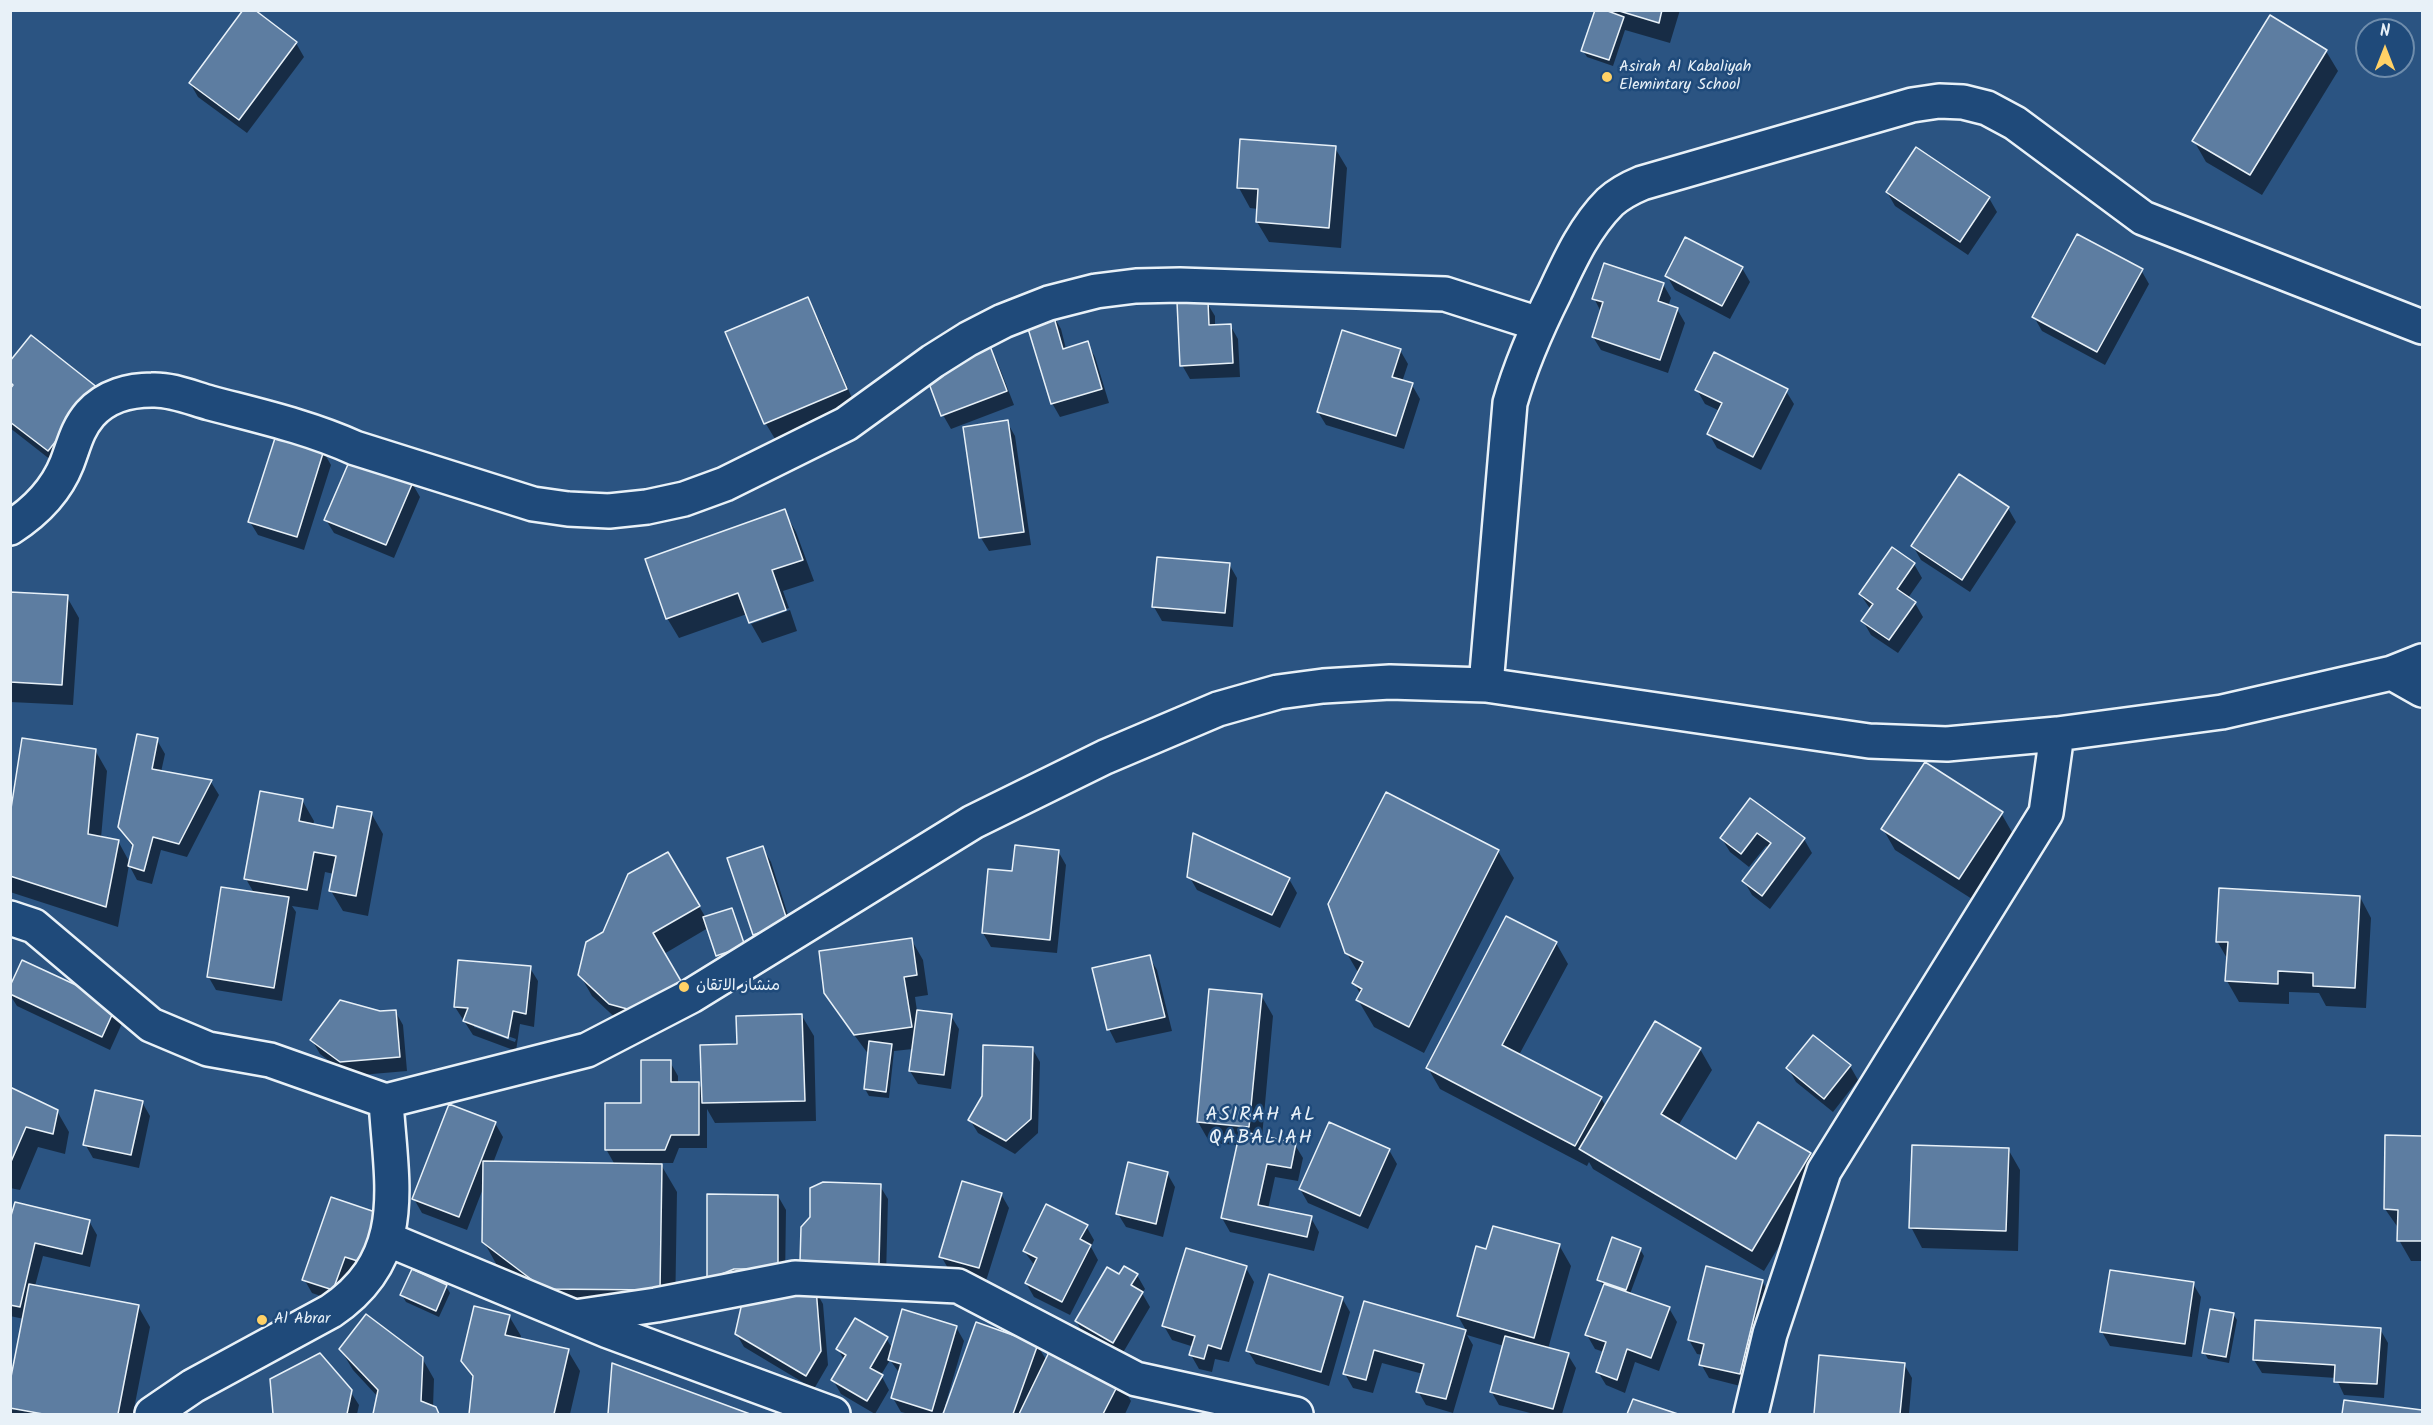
<!DOCTYPE html>
<meta charset="utf-8">
<style>
body{margin:0}
#map{position:relative;width:2433px;height:1425px;overflow:hidden;background:#2b5482;font-family:Kalam,sans-serif}
canvas{display:block}
.frame{position:absolute;inset:0;border:12px solid #e8f1f8;pointer-events:none}
.north{position:absolute;left:2355px;top:18px;width:60px;height:60px;box-sizing:border-box;background:#1f4a7a;border:2px solid #6f8dac;border-radius:50%;rotate:0deg;font-size:16px;font-weight:700;line-height:24px;text-align:center;color:#e8f1f8}
.north::after{content:'';display:block;margin:auto;width:21px;height:27px;background:#ffd166;clip-path:polygon(50% 0,100% 100%,50% 72%,0 100%)}
</style>
<div id="map">
<canvas width="2433" height="1425"></canvas>
<div class="frame"></div>
<div class="north">N</div>
</div>
<script>
const g = document.querySelector('canvas').getContext('2d');
g.lineJoin = 'round';
function fill(path, color) { g.fillStyle = color; g.fill(path, 'evenodd'); }
function strokePath(path, color, width, dash) { g.strokeStyle = color; g.lineWidth = width; g.lineCap = dash ? 'butt' : 'round'; g.setLineDash(dash || []); g.stroke(path); }
function write(font, color, halo, rows, align = 'center') {
  g.font = font + ' Kalam,"Playpen Sans Arabic",sans-serif'; g.lineWidth = 5; g.setLineDash([]); g.textBaseline = 'middle'; g.strokeStyle = halo; g.fillStyle = color; for (const [text, x, y, turn = 0] of rows) {
    g.save(); g.translate(x, y); g.rotate((+turn || 0) * Math.PI / 180); g.textAlign = isNaN(turn) ? turn : align; if (halo) g.strokeText(text, 0, 0); g.fillText(text, 0, 0); g.restore();
  }
}
fill(new Path2D(`
 M252 10 296 43 304 57 247 133 198 97 190 83Z
 M1605 10H1680L1670 43 1625 30 1613 66 1587 57 1583 51Z
 M2326 51 2338 71 2262 195 2206 162 2194 141Z
 M1335 148 1347 168 1341 248 1269 242 1257 222 1258 209 1250 208 1239 188Z
 M1887 192 1989 198 1997 212 1968 255 1895 206Z
 M1742 268 1750 282 1730 319 1675 290 1667 276Z
 M2141 270 2149 284 2105 365 2042 331 2034 317Z
 M1663 284 1671 298 1668 306 1677 309 1685 323 1668 373 1601 350 1593 337 1601 312 1594 298Z
 M807 299 819 320 857 410 778 444 766 424 727 333Z
 M1207 303 1215 316V326L1230 325 1238 339 1240 377 1190 379 1182 365Z
 M1053 315 1061 329 1066 349 1087 343 1095 357 1109 403 1060 417 1052 403Z
 M989 348 997 361 1014 405 951 429 943 415Z
 M1400 350 1408 364 1402 382 1412 385 1420 399 1404 449 1326 425 1318 412Z
 M10 364 97 389 56 464 10 428Z
 M1697 390 1786 391 1794 404 1761 470 1717 448 1709 434 1720 411 1705 404Z
 M1007 422 1015 436 1031 545 989 551 981 538Z
 M323 451 331 465 304 550 258 535 250 522Z
 M412 483 420 497 394 558 334 533 326 520Z
 M2008 508 2016 522 1970 592 1921 560 1913 546Z
 M784 511 796 532 814 581 783 591 789 608 751 621V624L790 610 797 631 762 643 750 622 747 614 679 638 667 618Z
 M1229 564 1237 578 1233 627 1162 621 1154 607Z
 M1914 564 1922 578 1908 598 1915 603 1923 617 1898 653 1871 635 1863 621 1871 610 1860 594Z
 M10 593 67 597 79 618 73 705 10 702Z
 M157 740 165 754 161 772 211 782 219 795 187 857 161 850 152 884 137 880 129 865 118 927 10 892V816L95 750 107 771 101 838 118 841 130 863 134 849 119 827Z
 M302 800 314 821 313 826 334 830 371 813 383 834 368 916 343 911 331 891 334 874 325 872 318 910 292 906 296 912 282 1001 216 990 208 976 254 893 246 879Z
 M1750 800 1804 839 1812 853 1770 909 1752 895 1744 881 1769 848 1766 846 1749 867 1730 852 1722 839Z
 M2001 813 2013 834 1972 899 1895 850 1883 829Z
 M763 848 771 862 795 937 762 948 754 934Z
 M1058 851 1066 865 1057 953 991 947 983 933 1013 873Z
 M1498 851 1514 878 1424 1053 1374 1027 1358 1000 1361 995 1354 983 1359 974 1346 952Z
 M668 854 706 918 731 910 747 953 721 961 708 928 664 954 691 1003 623 1025 592 996 580 975Z
 M1189 876 1289 879 1297 893 1280 928 1197 890Z
 M2360 897 2371 918 2366 1008 2326 1006 2319 993 2289 992V1004L2239 1002 2227 981 2228 960 2217 941Z
 M911 939 923 960 928 995 915 997 917 1011 951 1016 959 1029 951 1089 918 1084 910 1071 913 1049 894 1051 889 1098 869 1096 865 1089 869 1055 838 1013 826 992Z
 M1556 943 1568 964 1519 1055 1601 1098 1606 1107 1700 1049 1712 1070 1678 1126 1737 1161 1810 1154 1822 1175 1764 1271 1593 1169 1589 1162 1587 1166 1440 1089 1428 1068Z
 M1149 957 1157 970 1172 1031 1116 1043 1109 1029Z
 M530 968 538 981 534 1027 520 1024 516 1051 473 1035 455 1007ZM474 1024 516 1039 515 1042 474 1027Z
 M10 989 116 1005 124 1019 110 1050 17 1006 10 995Z
 M1261 995 1273 1016 1262 1137 1295 1145 1303 1158 1298 1181 1275 1177 1268 1209 1311 1218 1319 1232 1314 1251 1230 1232 1222 1218 1238 1145 1210 1143 1198 1122Z
 M395 1011 403 1025 407 1071 349 1076 320 1054 312 1040 380 1012Z
 M802 1016 814 1036 816 1121 715 1123 707 1109V1148H679L673 1163H660L677 1192 675 1317 561 1315 499 1269 484 1242V1186L467 1230 422 1213 414 1199 495 1123 503 1137 493 1163 615 1165 606 1149 642 1105 670 1062 678 1076V1084H699L703 1091 739 1045Z
 M1032 1048 1040 1062 1038 1133 1015 1154 978 1133 970 1120Z
 M1850 1066 1858 1080 1833 1112 1796 1082 1788 1068Z
 M10 1089 57 1111 69 1132 65 1154 38 1147 20 1190 10 1188Z
 M142 1102 150 1116 139 1168 93 1158 85 1144Z
 M2386 1137 2422 1138V1261H2411L2399 1240V1229L2385 1209Z
 M2008 1149 2020 1170 2018 1251 1922 1248 1911 1227Z
 M1389 1150 1397 1164 1368 1229 1308 1203 1300 1189Z
 M1167 1173 1175 1187 1163 1237 1126 1227 1118 1214Z
 M880 1186 888 1199 886 1277 810 1275 811 1218Z
 M1001 1194 1009 1208 986 1281 949 1270 941 1256Z
 M778 1196 786 1210 785 1282 708 1280Z
 M89 1221 97 1235 90 1267 43 1256 35 1286 138 1306 150 1327 133 1414H11L10 1390 24 1319 10 1316V1225Z
 M1086 1226 1094 1240 1091 1247 1098 1260 1070 1315 1034 1297 1026 1283 1035 1266 1024 1251Z
 M391 1230 341 1303 312 1293 304 1279Z
 M1559 1245 1571 1266 1548 1349 1568 1355 1576 1368 1562 1414H1534L1499 1405 1491 1391 1504 1346 1467 1335 1473 1345 1453 1413 1426 1405 1418 1391 1423 1374 1382 1363 1373 1393 1353 1388 1345 1374 1365 1303 1467 1332 1458 1316 1487 1250Z
 M1640 1249 1644 1256 1630 1294 1669 1308 1677 1322 1659 1371 1635 1362 1625 1393 1606 1385 1598 1372 1604 1352 1595 1349 1587 1335 1604 1287 1599 1279Z
 M1246 1268 1254 1282 1229 1362 1215 1359 1212 1372 1199 1369 1191 1355 1194 1347 1172 1340 1164 1326Z
 M1137 1275 1145 1289 1142 1293 1150 1307 1121 1356 1084 1335 1076 1321 1119 1276Z
 M1762 1281 1770 1295 1748 1388 1709 1378 1701 1364 1703 1355 1697 1354 1689 1340Z
 M2193 1284 2201 1297 2192 1357 2110 1346 2102 1332Z
 M446 1286 450 1293 439 1317 406 1302 402 1295Z
 M815 1290 823 1304 828 1365 814 1389 744 1347 736 1333Z
 M1342 1298 1350 1312 1329 1386 1256 1364 1248 1351Z
 M2233 1314 2237 1320 2229 1363 2208 1359 2204 1352Z
 M509 1316 521 1336 520 1340 568 1351 580 1371 570 1414H471L474 1380 463 1361Z
 M956 1327 964 1341 945 1406 947 1407 1037 1345 1047 1361 1119 1380 1131 1401 1125 1414H945L943 1411 942 1414H909L901 1412 893 1398 900 1374 890 1360 881 1375 889 1390 875 1414 841 1394 833 1380 844 1360 838 1349 886 1338 892 1348Z
 M2380 1329 2388 1343 2384 1398 2344 1395 2336 1378 2262 1373 2254 1360Z
 M341 1350 422 1358 434 1379 433 1407 439 1414H375L378 1397 353 1370Z
 M1820 1357 1904 1364 1912 1378 1909 1414H1815Z
 M613 1365 746 1414H609Z
 M271 1380 350 1391 359 1405 357 1414H274Z
 M1634 1401 1673 1414H1629Z
 M2345 1402 2422 1412V1414H2343Z`), '#0007');
const building = new Path2D(`
 M243 10H255L297 42 239 120 189 83Z
 M1595 10H1605L1624 17 1609 60 1581 51Z
 M1616 10H1662L1659 23Z
 M2270 15 2327 50 2250 175 2192 141Z
 M1240 139 1336 146 1329 228 1256 222 1258 189 1237 188Z
 M1916 147 1990 197 1960 242 1886 192Z
 M2077 234 2143 269 2097 352 2032 317Z
 M1685 237 1743 267 1722 306 1665 276Z
 M1604 263 1664 283 1658 301 1678 308 1660 360 1592 337 1603 302 1592 299Z
 M808 297 847 389 764 424 725 332Z
 M1208 301 1209 325 1231 324 1233 363 1180 366 1177 302Z
 M1053 314 1063 349 1088 341 1102 389 1051 404 1026 322Z
 M1342 330 1401 349 1392 377 1413 383 1396 436 1317 412Z
 M31 335 98 388 48 451 10 422V389L13 385 10 382V361Z
 M990 346 1007 391 941 416 924 370Z
 M1714 352 1788 389 1753 457 1707 434 1722 403 1695 390Z
 M1008 420 1024 532 979 538 963 427Z
 M276 435 324 450 297 537 248 522Z
 M352 455 413 482 386 545 324 520Z
 M1959 474 2009 507 1962 580 1911 546Z
 M785 509 803 560 772 570 786 610 749 623 738 593 666 619 645 559Z
 M1892 547 1915 563 1897 589 1916 602 1889 640 1861 621 1873 604 1859 594Z
 M1157 557 1230 563 1225 613 1152 607Z
 M10 592 68 595 62 685 10 682Z
 M137 734 158 738 152 769 212 780 179 844 153 837 144 871 128 866 133 845 118 827Z
 M22 738 96 749 88 834 119 840 106 907 10 876V815Z
 M1925 762 2003 812 1959 879 1881 829Z
 M260 791 303 799 299 821 333 828 337 806 372 812 356 896 329 891 336 856 314 852 307 890 244 879Z
 M1386 792 1499 850 1409 1027 1356 1000 1362 989 1352 983 1363 962 1345 953 1328 904Z
 M1750 798 1805 838 1762 896 1742 881 1771 843 1757 833 1741 854 1720 838Z
 M1193 833 1290 878 1272 915 1187 877Z
 M1015 845 1059 850 1050 940 982 933 988 869 1012 871Z
 M763 846 788 923 753 935 727 858Z
 M668 852 700 906 653 933 681 981 631 1010 609 1004 578 975 586 942 603 932 628 874Z
 M221 887 289 897 274 988 207 977Z
 M2219 888 2360 896 2355 988 2313 986V973L2278 971V984L2225 981 2228 942H2216Z
 M732 908 745 946 716 956 703 917Z
 M1506 916 1557 942 1502 1045 1602 1097 1575 1146 1426 1068Z
 M912 938 917 975 904 977 912 1027 854 1035 824 993 819 951Z
 M1150 955 1165 1017 1107 1030 1092 968Z
 M22 960 117 1004 102 1037 10 994V986Z
 M458 960 531 966 526 1014 513 1011 508 1038 463 1021 468 1008 454 1007Z
 M1209 989 1262 994 1249 1127 1197 1122Z
 M340 1000 380 1011 396 1010 400 1057 340 1062 310 1040Z
 M917 1010 952 1014 944 1075 909 1071Z
 M802 1014 805 1101 702 1103 700 1045 737 1044 736 1016Z
 M1655 1021 1701 1048 1661 1114 1736 1159 1758 1122 1811 1153 1752 1251 1579 1149Z
 M1813 1035 1851 1065 1824 1099 1786 1068Z
 M869 1041 892 1044 886 1092 864 1089Z
 M983 1045 1033 1047 1031 1119 1006 1141 968 1120 982 1096Z
 M641 1060H671V1082H699V1135H671L665 1150H605V1103H641Z
 M10 1087 58 1110 53 1134 26 1127 10 1164Z
 M95 1090 143 1101 131 1155 83 1145Z
 M449 1104 496 1122 459 1217 412 1199Z
 M1329 1122 1390 1149 1360 1216 1299 1189Z
 M1240 1131 1296 1143 1291 1168 1267 1164 1258 1205 1312 1216 1307 1237 1221 1218Z
 M2385 1135 2422 1136V1241H2397L2398 1210 2384 1209Z
 M1912 1145 2009 1148 2006 1231 1909 1228Z
 M483 1161 662 1164 660 1290 544 1289 482 1242Z
 M1128 1162 1168 1172 1156 1224 1116 1214Z
 M962 1181 1002 1193 979 1268 939 1257Z
 M823 1182 881 1184 879 1264 800 1262 801 1227 810 1217V1188Z
 M707 1194 778 1195V1269H734L707 1280Z
 M331 1197 384 1215 367 1264 345 1257 333 1290 302 1280Z
 M15 1202 90 1220 82 1254 35 1243 20 1307 10 1305V1219Z
 M1046 1204 1088 1225 1080 1239 1091 1245 1062 1302 1025 1283 1037 1258 1023 1251Z
 M1493 1226 1560 1244 1534 1338 1457 1316 1476 1246 1486 1249Z
 M1612 1237 1641 1248 1626 1290 1597 1280Z
 M1186 1248 1247 1266 1221 1349 1208 1345 1204 1359 1189 1355 1195 1336 1162 1326Z
 M1124 1266 1138 1274 1131 1285 1143 1292 1113 1343 1075 1321 1107 1267 1119 1274Z
 M1706 1266 1763 1280 1740 1374 1699 1365 1704 1344 1688 1340Z
 M412 1269 447 1285 436 1311 400 1295Z
 M2110 1270 2194 1282 2185 1344 2100 1332Z
 M1269 1274 1343 1297 1321 1372 1246 1351Z
 M29 1284 139 1305 118 1414H43L10 1408V1382Z
 M1604 1284 1670 1307 1651 1358 1627 1349 1617 1380 1596 1372 1606 1342 1585 1335Z
 M816 1288 821 1351 806 1376 735 1334 744 1294Z
 M1364 1301 1466 1330 1446 1399 1416 1392 1424 1364 1374 1350 1366 1380 1343 1374Z
 M474 1306 510 1315 505 1335 569 1349 554 1414H469L473 1376 461 1361Z
 M902 1309 957 1326 932 1411 891 1398 901 1364 888 1360Z
 M2210 1309 2234 1313 2226 1357 2202 1353Z
 M366 1314 423 1357 421 1401 436 1407 439 1414H373L378 1390 339 1349Z
 M855 1318 888 1337 870 1368 883 1375 867 1401 831 1380 846 1355 836 1349Z
 M2255 1320 2381 1328 2377 1384 2334 1382 2335 1365 2253 1360Z
 M976 1322 1038 1344 1013 1414H943Z
 M1505 1336 1569 1353 1553 1409 1490 1392Z
 M1052 1346 1121 1379 1103 1414H1019Z
 M320 1353 352 1390 347 1414H273L270 1379Z
 M1819 1355 1905 1363 1900 1414H1814Z
 M612 1363 750 1414H608Z
 M1633 1399 1678 1414H1627Z
 M2344 1400 2422 1410V1414H2342Z`);
fill(building, '#5d7da1');
strokePath(building, '#e8f1f8', 1.5);
const minor = new Path2D(`
 M10 528C35 512 56 491 67 463 74 445 77 429 90 414 106 396 130 390 152 390 171 389 192 398 210 403 259 416 309 427 355 448L533 504 568 509 609 511 647 507 684 499 725 484 846 424 933 361 968 339 1003 321 1049 303 1096 291 1136 286 1180 285 1445 294 1539 324
 M2392 673 2422 690
 M1486 685 1510 403C1521 364 1537 328 1555 292 1570 260 1585 227 1610 202 1620 193 1630 188 1642 183L1912 105 1939 101 1963 102 1987 108 2015 123 2143 218 2422 327
 M10 918 34 926 151 1025 208 1049 270 1060 386 1101 587 1050 691 996 973 822 1105 757 1218 709 1278 692 1323 686 1390 682 1486 685 1869 741 1947 744 2057 734 2222 712 2392 673 2422 661
 M387 1239 608 1331 833 1414
 M575 1317 656 1305 795 1278 958 1286 1136 1379 1296 1414
 M152 1414 193 1386 331 1311C411 1257 391 1184 386 1101
 M1751 1414 1770 1334 1824 1171 2046 813 2057 734`);
strokePath(minor, '#e8f1f8', 38);
strokePath(minor, '#1f4a7a', 33);
for (const [x, y, r, color] of [
 [1607,77,6,"#ffd166"],
 [684,987,6,"#ffd166"],
 [262,1320,6,"#ffd166"]
]) { const dot = new Path2D(); dot.arc(x, y, r, 0, 2 * Math.PI); g.fillStyle = color; g.fill(dot); strokePath(dot, '#1f4a7a', 2); }
write('16px', '#e8f1f8', '#1f4a7a', [
 ["Asirah Al Kabaliyah",1619,68],
 ["Elemintary School",1619,86],
 ["منشار الاتقان",696,987],
 ["Al Abrar",274,1320]
], 'left');
g.letterSpacing = '1.5px';
write('20px', '#e8f1f8', '#1f4a7a', [
 ["ASIRAH AL",1261,1117],
 ["QABALIAH",1261,1140]
]);
g.letterSpacing = '0px';
</script>
